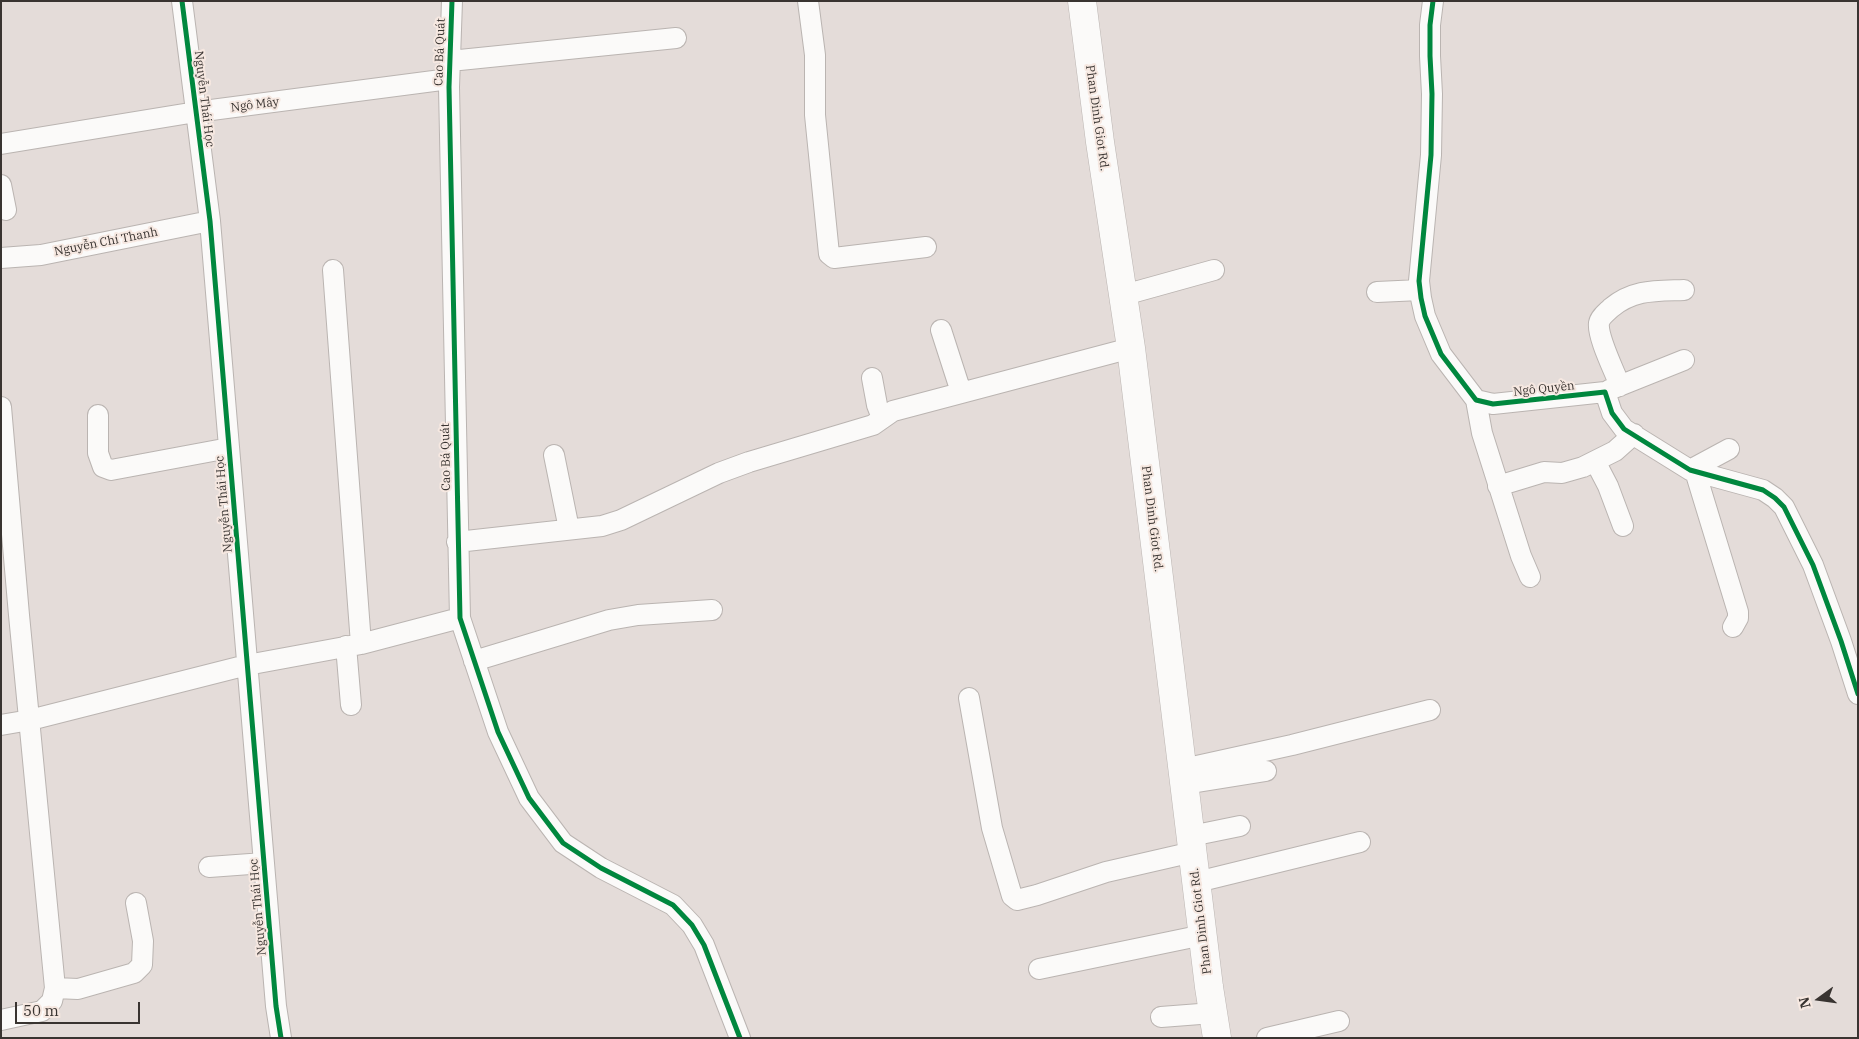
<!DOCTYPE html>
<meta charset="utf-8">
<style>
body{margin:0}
#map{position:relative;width:1859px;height:1039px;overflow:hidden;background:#e4dcd9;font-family:"IBM Plex Serif",serif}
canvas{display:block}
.frame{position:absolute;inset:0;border:2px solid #393431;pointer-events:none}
.north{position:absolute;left:1794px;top:974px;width:50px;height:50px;-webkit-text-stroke:4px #f6e8e1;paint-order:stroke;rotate:256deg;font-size:14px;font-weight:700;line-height:20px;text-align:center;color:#393431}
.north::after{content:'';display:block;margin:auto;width:18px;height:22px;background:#393431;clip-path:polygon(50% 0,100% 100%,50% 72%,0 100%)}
.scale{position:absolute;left:15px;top:1002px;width:125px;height:22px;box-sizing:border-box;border:2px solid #393431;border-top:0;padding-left:6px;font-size:15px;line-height:18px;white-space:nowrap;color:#393431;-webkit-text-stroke:4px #f6e8e1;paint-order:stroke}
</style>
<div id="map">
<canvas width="1859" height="1039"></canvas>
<div class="frame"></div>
<div class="north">N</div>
<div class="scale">50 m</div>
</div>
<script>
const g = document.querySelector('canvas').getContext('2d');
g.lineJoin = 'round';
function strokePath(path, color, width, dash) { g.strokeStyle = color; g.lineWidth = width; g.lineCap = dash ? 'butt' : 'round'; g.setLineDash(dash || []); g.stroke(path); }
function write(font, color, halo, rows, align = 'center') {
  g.font = font + ' "IBM Plex Serif",serif'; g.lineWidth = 4; g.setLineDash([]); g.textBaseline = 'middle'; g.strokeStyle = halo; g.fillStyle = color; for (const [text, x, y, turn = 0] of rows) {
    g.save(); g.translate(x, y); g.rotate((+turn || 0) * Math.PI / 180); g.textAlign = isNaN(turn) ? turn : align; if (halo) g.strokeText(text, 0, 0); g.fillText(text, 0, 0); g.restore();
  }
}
const street = new Path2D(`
 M182 1 210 221 276 1006 281 1038
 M452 1 449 87 460 618 498 732 529 798 563 843 601 868 673 905 692 925 704 945 740 1038
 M808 1 815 55V115L829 254 834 258 926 247
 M1433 1 1430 25V56L1432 94 1431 155 1419 281 1421 298 1425 316 1441 354 1476 400 1493 404 1605 392 1612 413 1624 429 1690 470 1763 490 1775 498 1784 507 1813 565 1841 641 1858 694
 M450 61 676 38
 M1 144 196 112 449 79
 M1 185 6 210
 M1 258 41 255 210 221
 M333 270 361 644
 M1377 292 1420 290
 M1124 295 1214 270
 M941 330 961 392
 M872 378 877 405 882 418
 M1620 386C1615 372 1597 337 1599 323 1600 317 1607 312 1611 308 1634 289 1656 291 1684 290
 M1609 390 1684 360
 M1476 400 1482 433 1521 556 1530 577
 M1 407 19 615 55 988 52 1001 42 1011 1 1020
 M98 415V453L103 467 111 470 229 448
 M554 455 569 529
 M1595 461 1608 486 1623 526
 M1690 470 1729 449
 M1695 471 1738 612V618L1733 627
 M1498 486 1544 472 1562 473 1583 467 1615 451 1634 434
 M457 542 602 526 621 520 719 473 749 462 873 425 893 411 1131 348
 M346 646 351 705
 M474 661 609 620 638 615 712 610
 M969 698 992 828 1012 896 1017 900 1037 895 1106 872 1193 852
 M1 725 30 720 247 665 361 644 460 618
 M1183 769 1292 745 1430 710
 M1185 784 1266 771
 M1191 836 1240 826
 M209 867 264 863
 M1197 882 1360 842
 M1039 969 1203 935
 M55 988 78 989 134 973 142 965 143 941 136 903
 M1161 1017 1213 1013
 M1267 1038 1339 1021`);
const secondary = new Path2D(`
 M1082 1 1100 142 1131 348 1209 987 1217 1038`);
strokePath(street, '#bab4b1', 22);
strokePath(secondary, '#bab4b1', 29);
strokePath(street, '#fbfaf9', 20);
strokePath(secondary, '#fbfaf9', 28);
strokePath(new Path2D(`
 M182 1 210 221 276 1006 281 1038
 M452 1 449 87 460 618 498 732 529 798 563 843 601 868 673 905 692 925 704 945 740 1038
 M1433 1 1430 25V56L1432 94 1431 155 1419 281 1421 298 1425 316 1441 354 1476 400 1493 404 1605 392 1612 413 1624 429 1690 470 1763 490 1775 498 1784 507 1813 565 1841 641 1858 694`), '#00873e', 5);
write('12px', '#393431', '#f6e8e1', [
 ["Cao Bá Quát",440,52,-88],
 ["Nguyễn Thái Học",204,99,83],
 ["Ngô Mây",255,105,-7],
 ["Phan Dinh Giot Rd.",1097,118,82],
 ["Nguyễn Chí Thanh",106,242,-11],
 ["Ngô Quyền",1544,389,-6],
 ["Cao Bá Quát",446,457,-91],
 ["Nguyễn Thái Học",224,504,-95],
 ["Phan Dinh Giot Rd.",1152,519,83],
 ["Nguyễn Thái Học",258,907,-95],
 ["Phan Dinh Giot Rd.",1201,921,-97]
]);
</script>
